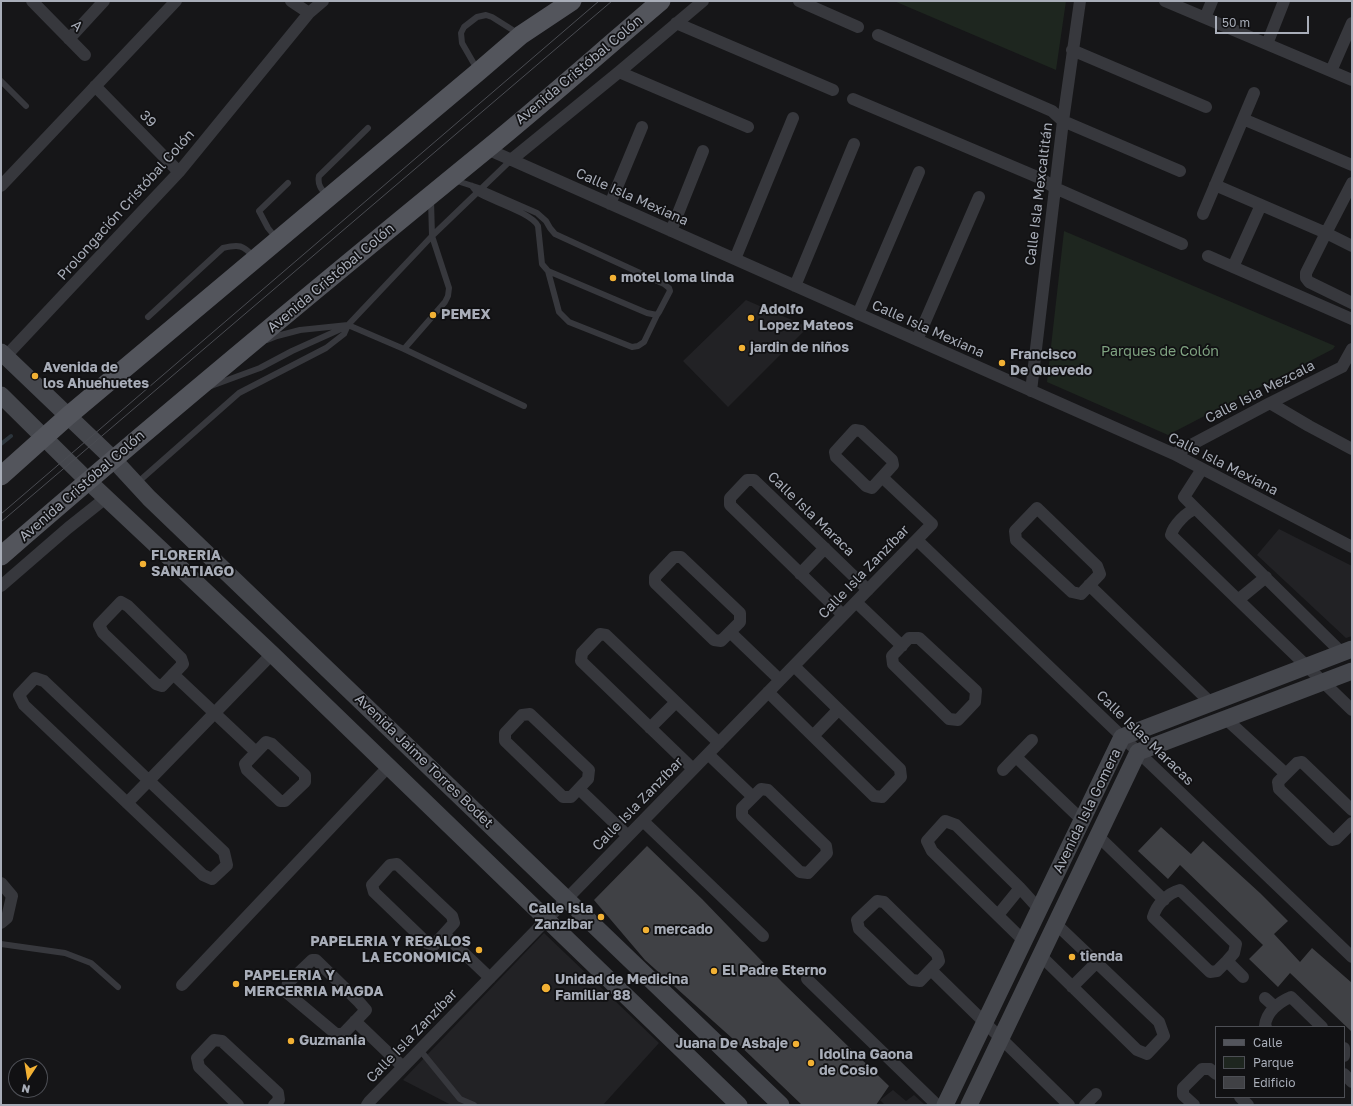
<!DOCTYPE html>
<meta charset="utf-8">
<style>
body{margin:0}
#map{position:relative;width:1353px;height:1106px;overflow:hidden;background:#161618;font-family:"Golos Text",sans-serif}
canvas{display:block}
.frame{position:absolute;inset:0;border:2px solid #a8adb8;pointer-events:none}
.legend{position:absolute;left:1215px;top:1026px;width:130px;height:72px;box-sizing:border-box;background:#111113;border:1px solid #4d4f55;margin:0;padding:5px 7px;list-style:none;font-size:12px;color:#a8adb8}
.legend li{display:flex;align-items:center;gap:8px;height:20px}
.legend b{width:20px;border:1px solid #4d4f55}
.north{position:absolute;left:8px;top:1058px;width:40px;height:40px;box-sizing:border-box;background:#111113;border:1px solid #4d4f55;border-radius:50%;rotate:192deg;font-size:11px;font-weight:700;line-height:16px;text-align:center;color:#a8adb8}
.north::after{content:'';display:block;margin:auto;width:14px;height:18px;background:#f2b134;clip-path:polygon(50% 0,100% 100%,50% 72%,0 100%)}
.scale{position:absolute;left:1215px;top:16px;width:94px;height:18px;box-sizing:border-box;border:2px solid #a8adb8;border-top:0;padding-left:5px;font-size:12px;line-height:14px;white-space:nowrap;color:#a8adb8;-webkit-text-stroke:3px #111113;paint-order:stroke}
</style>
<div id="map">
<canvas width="1353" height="1106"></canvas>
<div class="frame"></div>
<ul class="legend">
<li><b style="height:5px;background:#53555c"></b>Calle</li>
<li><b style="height:11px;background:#1e261f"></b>Parque</li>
<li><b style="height:11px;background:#404145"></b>Edificio</li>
</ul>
<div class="north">N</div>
<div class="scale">50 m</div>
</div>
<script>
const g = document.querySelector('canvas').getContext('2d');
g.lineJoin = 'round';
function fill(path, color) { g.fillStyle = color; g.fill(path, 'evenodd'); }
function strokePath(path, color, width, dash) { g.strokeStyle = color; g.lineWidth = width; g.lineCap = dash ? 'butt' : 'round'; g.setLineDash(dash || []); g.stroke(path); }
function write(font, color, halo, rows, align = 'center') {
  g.font = font + ' "Golos Text",sans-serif'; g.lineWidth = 3.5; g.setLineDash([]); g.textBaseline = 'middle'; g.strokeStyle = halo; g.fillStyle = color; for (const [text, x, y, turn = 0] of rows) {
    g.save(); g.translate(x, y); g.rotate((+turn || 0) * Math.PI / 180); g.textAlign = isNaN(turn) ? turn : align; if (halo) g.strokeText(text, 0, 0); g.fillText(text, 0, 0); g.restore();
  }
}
fill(new Path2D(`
 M746 300 808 327 728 407 683 361Z
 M1279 529 1352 566V636L1346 638 1257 555Z
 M544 933 659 1043 603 1105H451L403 1080Z
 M893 1090 906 1101 914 1095 925 1105H885L880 1100Z`), '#222225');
fill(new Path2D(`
 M894 1H1066L1056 70Z
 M1064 231 1335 346 1333 349 1168 435 1047 382Z`), '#1e261f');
strokePath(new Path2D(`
 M1 444 11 436`), '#2c353c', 4);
fill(new Path2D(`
 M1161 827 1191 854 1203 841 1260 893 1288 921 1274 934 1300 962 1312 948 1352 983V1032L1290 973 1278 987 1249 959 1263 945 1180 865 1168 879 1138 851Z
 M647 846 702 899 782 982 889 1086 876 1105H802L733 1039 645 960 594 900Z`), '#404145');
strokePath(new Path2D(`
 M477 69 462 43 461 33 464 27 477 17 486 15 492 17 519 34
 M1 81 26 106
 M454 180 482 189 537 213 546 221 550 228 555 234 664 284 669 288 670 291 659 312 657 315 647 313 548 271 542 264 538 226C532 213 491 201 478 193 476 191 474 189 472 186
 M328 197C322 190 317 185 319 176L368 128
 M276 238 268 228 259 211 288 183
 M548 271 559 312 569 322 632 347 638 346 644 342 657 315
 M148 317 223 248C239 244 243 245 254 257
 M267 340 277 336 300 330 348 325 404 349 445 302 448 296 449 288 432 236 431 200
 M404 349 524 406
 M211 386 260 368 292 351 343 328
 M137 483 239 393 326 348 344 334 348 325 432 236 511 160
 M1 944 65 953 91 963 118 987
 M420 1050 460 1099 474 1105`), '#37383d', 6);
strokePath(new Path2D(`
 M32 1 85 55
 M291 1 309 13
 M799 1 858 27
 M1165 1 1352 80
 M1205 18 1212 1
 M676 23 833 90
 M878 35 1052 111 1063 121 1180 171
 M69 39 104 1
 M1267 44 1284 1
 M1072 50 1206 107
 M1331 71 1352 23
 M619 72 748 127
 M95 86 179 172
 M853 99 1042 179 1055 188 1182 244
 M1243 119 1352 165
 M487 149 1174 454 1352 547
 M511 160 619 72 703 1
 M1352 183 1326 233 1306 273V278L1309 282 1352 303
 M1215 185 1326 233 1352 246
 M1 186 176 1
 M610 204 642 127
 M1203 214 1254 93
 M671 231 703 151
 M1208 256 1352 319
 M735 259 793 118
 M1233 267 1261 205
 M795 286 854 144
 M858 314 919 172
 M917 340 979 197
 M6 356 179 172 309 13 323 1
 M1031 391 1063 121 1080 1
 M1270 403 1309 426 1352 449
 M855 430 861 431 892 460 893 465 872 488 866 486 836 457 835 452Z
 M1174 454 1270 403 1342 367 1352 349
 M1037 508 1097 566 1100 574 1081 594 1072 592 1016 540 1015 531Z
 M1196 509 1184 497 1202 469
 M917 540 1352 957
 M674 557H681L740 613V622L721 641 714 640 655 583V577Z
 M800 574 825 548
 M1089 585 1211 703
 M1 586 68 528 107 497
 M1238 600 1266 577
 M121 602 128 606 181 658 183 664 162 686 156 684 103 633 99 625Z
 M856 602 902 646
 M843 615 730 505V498L747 480H754L868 590
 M730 632 780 680
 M909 638H919L976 691 975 702 958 720 949 719 893 664 892 656Z
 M1342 653 1196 509C1187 511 1173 526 1171 535L1352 710
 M173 674 256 752
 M35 678 44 681 224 852 227 865 212 879 203 875 24 705 19 695Z
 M768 692 874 796 882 797 901 777 900 769 794 666
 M530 714 589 770 588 779 571 797H563L505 741V733L522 715Z
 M1226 719 1286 774
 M650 728 676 702
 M813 736 838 710
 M266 742 272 744 305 775V782L285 801H280L247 770 245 764Z
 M708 754 753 797
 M1016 757 1083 821
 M693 769 581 661 582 653 600 634 606 635 719 743
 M1003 770 1032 740
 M579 789 628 836
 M761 789 768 790 826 846 827 853 808 873 800 872 742 816V808Z
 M127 803 272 654
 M1352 810 1302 762 1297 763 1278 782 1279 789 1332 840 1336 839 1352 823
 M643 821 763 936
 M1099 837 1164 900
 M397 864 452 916 454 923 434 945 427 943 374 892 372 885 390 865Z
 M1 883 12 896 7 918 1 923
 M1180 890 1236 944 1234 953 1227 961 1217 971 1210 972 1153 917C1156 905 1168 893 1180 890Z
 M877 901 884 902 937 954 939 961 920 981 912 980 859 929 857 920Z
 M998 915 1020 888
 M444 934 490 978
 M1024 941 932 851 927 841 945 821 956 825 1020 888 1039 909
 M1041 956 1137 1050 1147 1054 1164 1036 1159 1022 1056 924
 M312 960H316L359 1002 366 1010 343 1034H336L286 992 288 983Z
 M1227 961 1243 977
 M931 970 1069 1105
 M807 979 937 1105
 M182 985 389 766
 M1072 987 1097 962
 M1265 998 1275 1007
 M355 1021 403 1067
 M1266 1027 1265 1026C1266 1012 1279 1002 1291 997L1322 1027
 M1344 1048V1056
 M1344 1074 1352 1082
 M1240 1097 1248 1105
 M238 1105 199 1067 197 1058 214 1040 222 1041 278 1093 279 1100 274 1105
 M367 1105 369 1102 932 524 882 477
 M1085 1105 1096 1094
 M1194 1105 1183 1095V1088L1202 1069H1210L1216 1074`), '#37383d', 12);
strokePath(new Path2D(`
 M1 352 113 459 149 498 781 1105
 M1 395 88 481 272 654 739 1105
 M945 1105 1122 737 1352 649
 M969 1105 1138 752 1352 671`), '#45474d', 17);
strokePath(new Path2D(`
 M1 476 68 416 478 72 521 35 572 1
 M1 556C160 418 323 283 486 150 545 102 602 51 661 1`), '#53555c', 19);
strokePath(new Path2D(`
 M1 514 599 1
 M1 522 612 1`), '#4a4c52', 1);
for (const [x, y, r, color] of [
 [613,278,4,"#f2b134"],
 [433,315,4,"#f2b134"],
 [751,318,4,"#f2b134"],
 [742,348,4,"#f2b134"],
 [1002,363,4,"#f2b134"],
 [35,376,4,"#f2b134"],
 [143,564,4,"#f2b134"],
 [601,917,4,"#f2b134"],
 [646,930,4,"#f2b134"],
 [479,950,4,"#f2b134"],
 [1072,957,4,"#f2b134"],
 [714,971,4,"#f2b134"],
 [236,984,4,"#f2b134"],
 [546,988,5,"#f2b134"],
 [291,1041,4,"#f2b134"],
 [796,1044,4,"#f2b134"],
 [811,1063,4,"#f2b134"]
]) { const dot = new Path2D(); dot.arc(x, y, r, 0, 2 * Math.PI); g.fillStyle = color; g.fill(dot); strokePath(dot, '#111113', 1.5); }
write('14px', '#a8adb8', '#111113', [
 ["A",77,26,45],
 ["Avenida Cristóbal Colón",579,70,-40],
 ["39",148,119,46],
 ["Calle Isla Mexcaltitán",1039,194,-83],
 ["Calle Isla Mexiana",632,197,24],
 ["Prolongación Cristóbal Colón",126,205,-48],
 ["Avenida Cristóbal Colón",331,278,-40],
 ["Calle Isla Mexiana",928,329,24],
 ["Calle Isla Mezcala",1260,392,-27],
 ["Calle Isla Mexiana",1223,464,27],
 ["Avenida Cristóbal Colón",82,486,-41],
 ["Calle Isla Maraca",811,514,44],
 ["Calle Isla Zanzíbar",864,572,-46],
 ["Calle Islas Maracas",1145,738,44],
 ["Avenida Jaime Torres Bodet",424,761,44],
 ["Calle Isla Zanzíbar",638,804,-46],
 ["Avenida Isla Gomera",1087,811,-64],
 ["Calle Isla Zanzíbar",412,1036,-46]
]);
write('bold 14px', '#a8adb8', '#111113', [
 ["motel loma linda",621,278],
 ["Adolfo",759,310],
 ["Lopez Mateos",759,326],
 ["PEMEX",441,315],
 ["jardin de niños",750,348],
 ["Francisco",1010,355],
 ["De Quevedo",1010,371],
 ["Avenida de",43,368],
 ["los Ahuehuetes",43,384],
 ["FLORERIA",151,556],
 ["SANATIAGO",151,572],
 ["Calle Isla",593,909,"right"],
 ["Zanzibar",593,925,"right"],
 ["mercado",654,930],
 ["PAPELERIA Y REGALOS",471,942,"right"],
 ["LA ECONOMICA",471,958,"right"],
 ["tienda",1080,957],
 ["El Padre Eterno",722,971],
 ["PAPELERIA Y",244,976],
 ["MERCERRIA MAGDA",244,992],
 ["Unidad de Medicina",555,980],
 ["Familiar 88",555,996],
 ["Guzmania",299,1041],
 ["Juana De Asbaje",788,1044,"right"],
 ["Idolina Gaona",819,1055],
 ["de Cosio",819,1071]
], 'left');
write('14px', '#7fa381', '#111113', [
 ["Parques de Colón",1160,352]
]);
</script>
